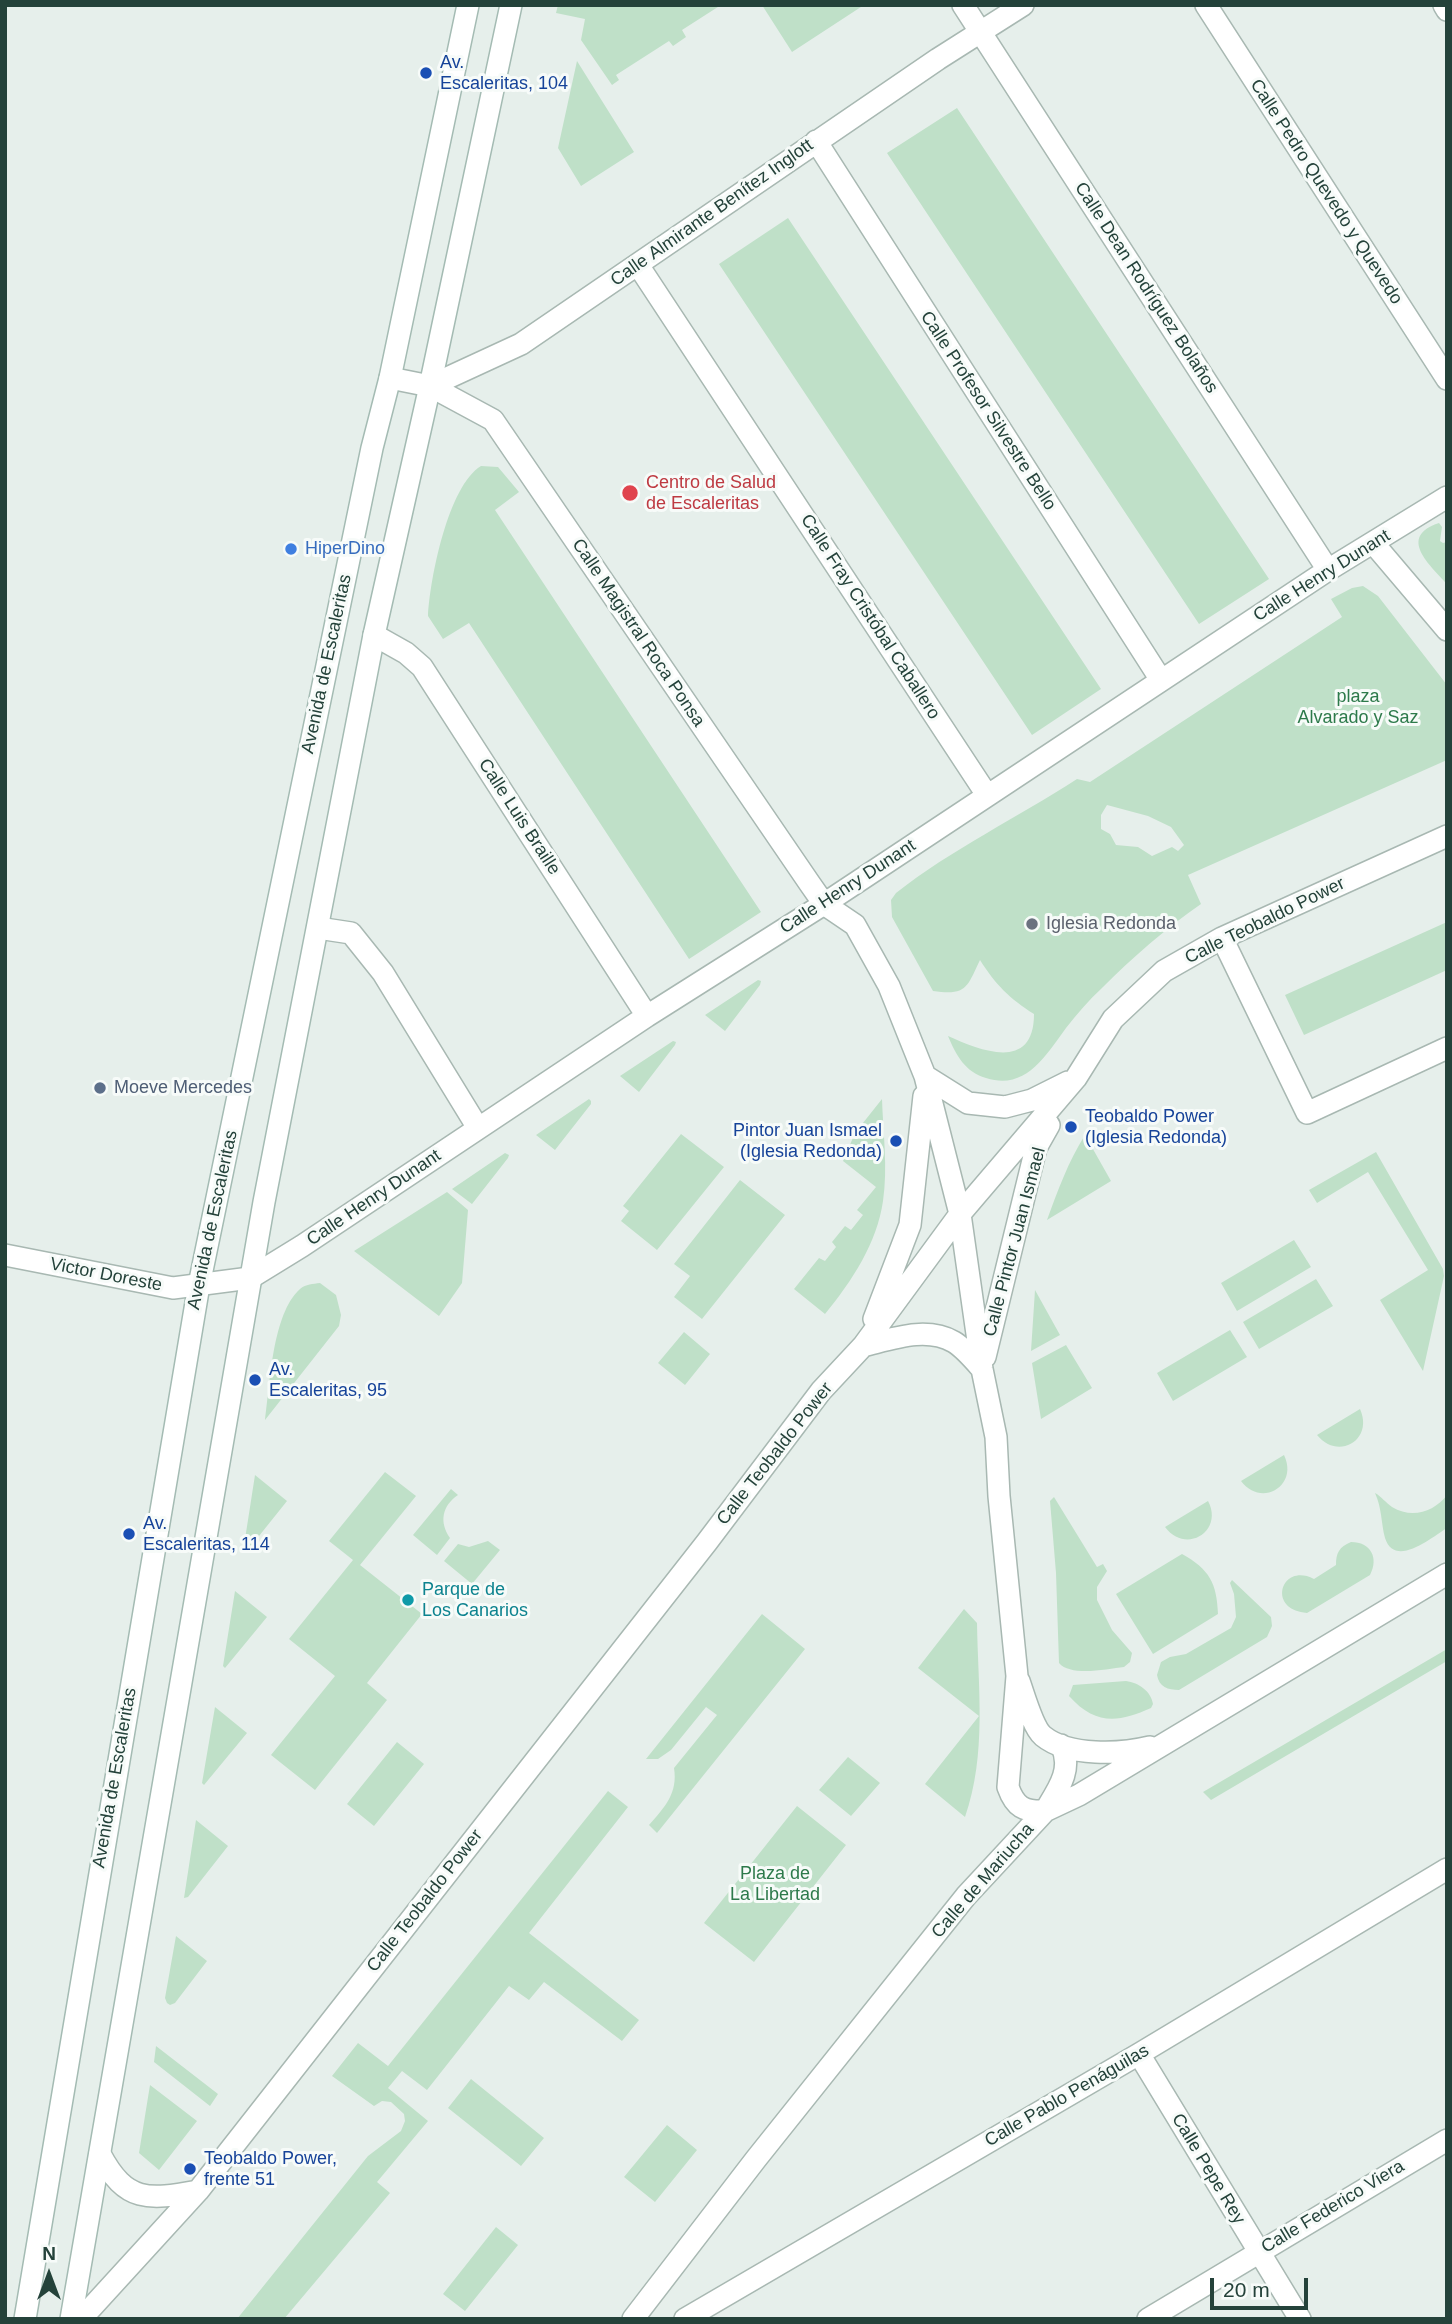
<!DOCTYPE html>
<meta charset="utf-8">
<style>
body{margin:0}
#map{position:relative;width:1452px;height:2324px;overflow:hidden;background:#e6efeb;font-family:Arial,sans-serif}
canvas{display:block}
.frame{position:absolute;inset:0;border:7px solid #24423a;pointer-events:none}
.north{position:absolute;left:14px;top:2240px;width:70px;height:70px;-webkit-text-stroke:5px #f7fbf9;paint-order:stroke;rotate:0deg;font-size:19px;font-weight:700;line-height:28px;text-align:center;color:#24423a}
.north::after{content:'';display:block;margin:auto;width:24px;height:32px;background:#24423a;clip-path:polygon(50% 0,100% 100%,50% 72%,0 100%)}
.scale{position:absolute;left:1210px;top:2278px;width:98px;height:32px;box-sizing:border-box;border:4px solid #24423a;border-top:0;padding-left:9px;font-size:21px;line-height:24px;white-space:nowrap;color:#24423a;-webkit-text-stroke:5px #f7fbf9;paint-order:stroke}
</style>
<div id="map">
<canvas width="1452" height="2324"></canvas>
<div class="frame"></div>
<div class="north">N</div>
<div class="scale">20 m</div>
</div>
<script>
const g = document.querySelector('canvas').getContext('2d');
g.lineJoin = 'round';
function fill(path, color) { g.fillStyle = color; g.fill(path, 'evenodd'); }
function strokePath(path, color, width, dash) { g.strokeStyle = color; g.lineWidth = width; g.lineCap = dash ? 'butt' : 'round'; g.setLineDash(dash || []); g.stroke(path); }
function write(font, color, halo, rows, align = 'center') {
  g.font = font + ' Arial,sans-serif'; g.lineWidth = 6; g.setLineDash([]); g.textBaseline = 'middle'; g.strokeStyle = halo; g.fillStyle = color; for (const [text, x, y, turn = 0] of rows) {
    g.save(); g.translate(x, y); g.rotate((+turn || 0) * Math.PI / 180); g.textAlign = isNaN(turn) ? turn : align; if (halo) g.strokeText(text, 0, 0); g.fillText(text, 0, 0); g.restore();
  }
}
fill(new Path2D(`
 M558 5H721L682 30 686 37 673 46 669 41 616 75 619 80 612 85 581 40 585 19 556 13Z
 M762 5H864L792 52Z
 M577 61 634 152 581 186 558 148Z
 M957 108 1269 579 1199 624 887 153Z
 M788 218 1101 689 1032 735 719 264Z
 M481 466 498 467 519 492 495 510 761 912 689 959 469 623 443 639 428 616C430 579 448 486 481 466Z
 M1439 523 1442 527 1440 541 1443 543 1447 542V584C1430 565 1397 537 1439 523Z
 M1363 586 1378 596 1447 685V760L1188 875 1201 904C1165 929 1133 957 1102 988 1089 1000 1077 1014 1066 1028 1046 1055 1026 1091 986 1078 965 1072 956 1055 948 1036 981 1051 1034 1072 1034 1014 1010 999 995 984 980 960 967 987 967 996 933 991L892 917 891 900 896 893C952 849 1017 818 1077 779L1090 782 1342 617 1331 599 1352 588ZM1107 805 1148 816 1171 827 1184 845 1178 851 1172 847 1152 856 1138 847 1116 845 1110 834 1101 829V815Z
 M1447 922V970L1304 1035 1285 995Z
 M758 980 761 981 760 985 725 1031 705 1015Z
 M673 1041 676 1042 675 1045 639 1092 620 1076Z
 M589 1099 591 1101V1104L555 1150 536 1135Z
 M882 1099C883 1132 888 1168 883 1201 877 1243 852 1281 825 1314L794 1289 819 1258 825 1261 836 1247 832 1242 845 1226 851 1230 863 1215 857 1210 876 1187 843 1161 855 1133Z
 M681 1134 724 1167 657 1250 621 1221 629 1211 623 1206Z
 M1085 1135 1111 1181 1047 1220C1058 1190 1068 1162 1085 1135Z
 M1376 1152 1443 1269 1444 1276 1423 1371 1380 1300 1428 1270 1368 1172 1317 1203 1309 1190Z
 M505 1153 509 1155 508 1158 472 1204 452 1189Z
 M740 1180 785 1215 702 1319 674 1297 690 1276 674 1264Z
 M447 1192 468 1210 462 1283 439 1316 354 1251Z
 M1294 1240 1311 1267 1237 1311 1221 1283Z
 M1316 1279 1333 1306 1259 1349 1243 1322Z
 M320 1283 336 1295 341 1315 339 1326 265 1420C270 1385 272 1314 300 1289 306 1284 313 1284 320 1283Z
 M1035 1290 1060 1335 1031 1351Z
 M1230 1330 1247 1357 1173 1401 1157 1373Z
 M684 1332 710 1354 685 1385 658 1363Z
 M1066 1345 1092 1388 1041 1419 1032 1363Z
 M1360 1409C1374 1440 1338 1461 1317 1435Z
 M1284 1455C1299 1486 1261 1508 1241 1481Z
 M385 1472 416 1496 360 1565 422 1614 367 1683 387 1700 315 1790 271 1755 335 1676 289 1639 353 1560 329 1541Z
 M255 1475 287 1501 247 1551 243 1552Z
 M451 1489 458 1495C442 1506 439 1522 450 1538L437 1555 413 1535Z
 M1375 1493C1381 1496 1386 1503 1392 1507 1412 1519 1434 1512 1447 1495V1528C1432 1537 1395 1569 1385 1538 1381 1523 1382 1508 1375 1493Z
 M1054 1497 1097 1567 1103 1564 1107 1571 1097 1587V1600L1112 1630 1132 1653 1130 1662 1124 1667C1107 1669 1071 1677 1059 1663L1056 1573 1050 1501Z
 M1208 1501C1224 1531 1186 1555 1165 1527Z
 M488 1541 500 1550 472 1584 444 1561 458 1544 469 1547Z
 M1351 1542C1371 1542 1379 1558 1370 1575L1307 1613C1266 1610 1281 1562 1314 1579L1336 1565C1336 1553 1339 1547 1351 1542Z
 M1182 1554C1209 1569 1217 1583 1218 1614L1153 1654 1116 1594Z
 M1232 1580 1271 1617 1272 1626 1267 1637 1179 1690C1168 1690 1159 1687 1157 1675L1161 1662 1170 1657 1186 1654 1231 1628 1236 1617 1234 1594 1230 1583Z
 M235 1591 267 1617 225 1668 223 1666Z
 M964 1609 977 1623C978 1688 987 1754 965 1817L925 1784 979 1716 918 1668Z
 M762 1614 805 1649 657 1833 649 1825C665 1807 678 1793 674 1768L717 1715 706 1707 671 1750 658 1759H646Z
 M1447 1649V1661L1211 1800 1203 1792Z
 M1126 1681C1139 1683 1151 1691 1153 1704L1151 1708C1118 1723 1095 1725 1069 1696L1073 1685Z
 M215 1707 247 1733 204 1785 202 1783Z
 M397 1742 424 1764 374 1826 347 1804Z
 M848 1757 880 1783 851 1816 819 1790Z
 M608 1791 628 1807 529 1933 639 2020 622 2041 544 1982 529 2000 509 1986 427 2090 402 2071 388 2088 428 2121 377 2182 390 2193 284 2319H237L368 2156 401 2131 405 2121 404 2114 391 2102 382 2101 374 2106 332 2076 358 2043 388 2066Z
 M797 1806 846 1845 754 1962 704 1923Z
 M196 1820 228 1846 188 1897 184 1898Z
 M176 1936 207 1961 175 2003 170 2005 167 2003 165 1998Z
 M156 2046 218 2094 210 2106 154 2062Z
 M471 2079 544 2138 521 2166 448 2108Z
 M150 2085 197 2121 159 2170 139 2153Z
 M667 2125 697 2150 655 2202 624 2177Z
 M496 2227 518 2245 465 2311 443 2294Z`), '#bfe0c8');
const street = new Path2D(`
 M963 5 1328 570
 M1206 5 1447 379
 M1444 5 1447 10
 M816 141 1161 680
 M638 265 987 795
 M390 378 430 386 493 420 810 884 824 904 855 925 889 986 925 1076 960 1214 982 1369 996 1437 999 1496 1017 1676 1008 1787C1015 1807 1024 1812 1045 1811
 M430 386 521 344 938 59 1023 5
 M1374 544 1447 630
 M374 635 406 653 422 667 647 1016
 M318 928 351 933 383 973 478 1128
 M1222 938 1307 1113 1447 1048
 M925 1076 968 1103 1005 1107 1032 1100 1068 1082
 M5 1255 173 1288 250 1278 302 1246 647 1016 824 904 1328 570 1447 497
 M874 1319 910 1225 924 1096
 M863 1346C892 1339 926 1326 954 1342 964 1348 974 1360 982 1369
 M985 1357 1036 1148 1049 1125
 M1019 1681C1024 1695 1033 1728 1043 1736 1069 1757 1121 1754 1150 1747
 M1045 1811C1057 1791 1074 1769 1061 1745
 M1139 2054 1300 2319
 M100 2154C126 2203 148 2200 198 2191
 M81 2319 198 2191 707 1542 821 1391 863 1346 960 1214 1076 1078 1113 1019 1164 971 1222 938 1447 836
 M633 2319 756 2159 966 1896 1045 1811 1079 1795 1447 1574
 M685 2319 1139 2054 1447 1869
 M1148 2319 1447 2140`);
const secondary = new Path2D(`
 M25 2319 199 1285 372 448 390 378 468 5
 M71 2319 264 1202 374 635 430 386 511 5`);
strokePath(street, '#a8b8b2', 24);
strokePath(secondary, '#a4bbb3', 24);
strokePath(street, '#fff', 21);
strokePath(secondary, '#fff', 21);
for (const [x, y, r, color] of [
 [426,73,7,"#1a4fb4"],
 [630,493,9,"#e0444e"],
 [291,549,7,"#3f7fe0"],
 [1032,924,7,"#6b7280"],
 [100,1088,7,"#5c6f8a"],
 [1071,1127,7,"#1a4fb4"],
 [896,1141,7,"#1a4fb4"],
 [255,1380,7,"#1a4fb4"],
 [129,1534,7,"#1a4fb4"],
 [408,1600,7,"#0f9aa8"],
 [190,2169,7,"#1a4fb4"]
]) { const dot = new Path2D(); dot.arc(x, y, r, 0, 2 * Math.PI); g.fillStyle = color; g.fill(dot); strokePath(dot, '#f7fbf9', 2.5); }
write('18px', '#164399', '#f7fbf9', [
 ["Av.",440,63],
 ["Escaleritas, 104",440,84],
 ["Teobaldo Power",1085,1117],
 ["(Iglesia Redonda)",1085,1138],
 ["Pintor Juan Ismael",882,1131,"right"],
 ["(Iglesia Redonda)",882,1152,"right"],
 ["Av.",269,1370],
 ["Escaleritas, 95",269,1391],
 ["Av.",143,1524],
 ["Escaleritas, 114",143,1545],
 ["Teobaldo Power,",204,2159],
 ["frente 51",204,2180]
], 'left');
write('18px', '#24423a', '#f7fbf9', [
 ["Calle Pedro Quevedo y Quevedo",1326,192,57],
 ["Calle Almirante Benítez Inglott",712,213,-35],
 ["Calle Dean Rodríguez Bolaños",1146,288,57],
 ["Calle Profesor Silvestre Bello",988,411,57],
 ["Calle Henry Dunant",1322,576,-32],
 ["Calle Fray Cristóbal Caballero",870,617,57],
 ["Calle Magistral Roca Ponsa",638,633,56],
 ["Avenida de Escaleritas",327,664,-78],
 ["Calle Luis Braille",519,817,57],
 ["Calle Henry Dunant",848,887,-33],
 ["Calle Teobaldo Power",1265,921,-26],
 ["Calle Henry Dunant",374,1198,-34],
 ["Avenida de Escaleritas",213,1220,-78],
 ["Calle Pintor Juan Ismael",1015,1242,-75],
 ["Victor Doreste",106,1275,11],
 ["Calle Teobaldo Power",775,1454,-52],
 ["Avenida de Escaleritas",115,1778,-80],
 ["Calle de Mariucha",983,1881,-49],
 ["Calle Teobaldo Power",425,1901,-52],
 ["Calle Pablo Penáguilas",1067,2096,-30],
 ["Calle Pepe Rey",1208,2169,59],
 ["Calle Federico Viera",1333,2207,-31]
]);
write('18px', '#be3a42', '#f7fbf9', [
 ["Centro de Salud",646,483],
 ["de Escaleritas",646,504]
], 'left');
write('18px', '#366cbe', '#f7fbf9', [
 ["HiperDino",305,549]
], 'left');
write('18px', '#2d7a4b', '#f7fbf9', [
 ["plaza",1358,697],
 ["Alvarado y Saz",1358,718],
 ["Plaza de",775,1874],
 ["La Libertad",775,1895]
]);
write('18px', '#5b616d', '#f7fbf9', [
 ["Iglesia Redonda",1046,924]
], 'left');
write('18px', '#4e5e75', '#f7fbf9', [
 ["Moeve Mercedes",114,1088]
], 'left');
write('18px', '#0d838f', '#f7fbf9', [
 ["Parque de",422,1590],
 ["Los Canarios",422,1611]
], 'left');
</script>
